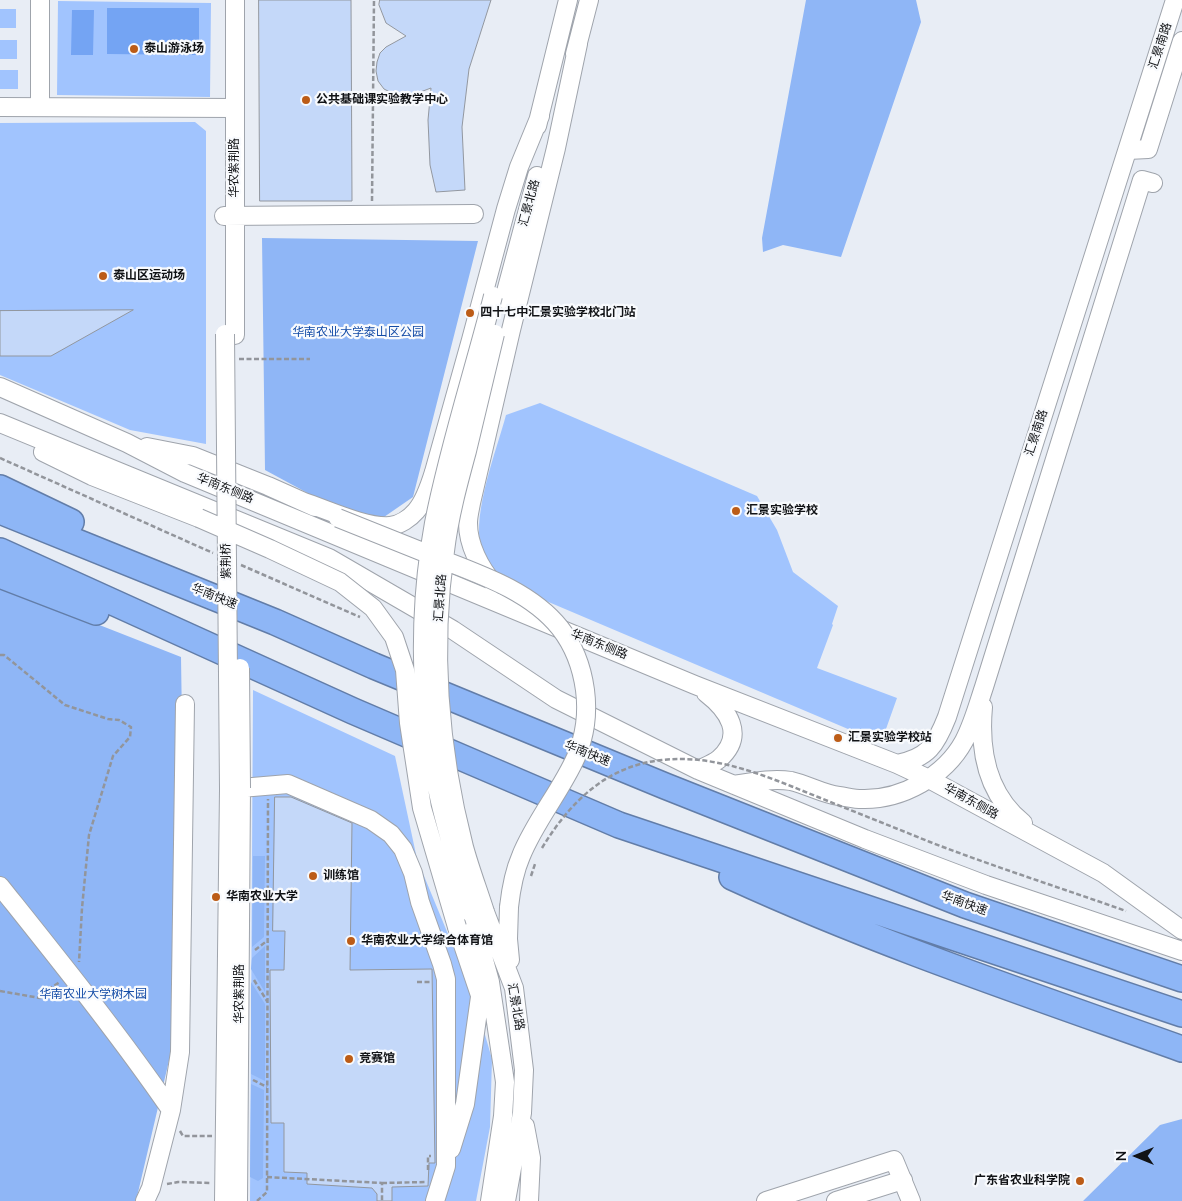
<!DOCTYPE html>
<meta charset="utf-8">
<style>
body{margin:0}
#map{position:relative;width:1182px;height:1201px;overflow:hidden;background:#e8edf5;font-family:"Nunito Sans",sans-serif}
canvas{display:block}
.north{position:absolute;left:1112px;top:1131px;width:50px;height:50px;-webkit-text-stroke:4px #f8fafd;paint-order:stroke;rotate:270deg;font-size:14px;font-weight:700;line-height:20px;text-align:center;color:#111316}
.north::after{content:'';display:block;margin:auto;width:18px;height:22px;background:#111316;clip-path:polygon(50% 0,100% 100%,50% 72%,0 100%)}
</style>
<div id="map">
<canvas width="1182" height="1201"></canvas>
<div class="north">N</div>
</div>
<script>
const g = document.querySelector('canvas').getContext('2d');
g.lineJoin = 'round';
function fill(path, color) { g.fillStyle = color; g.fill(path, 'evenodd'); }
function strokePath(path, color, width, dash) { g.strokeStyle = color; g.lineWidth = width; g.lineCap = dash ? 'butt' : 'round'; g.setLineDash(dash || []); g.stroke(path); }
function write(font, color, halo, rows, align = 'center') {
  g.font = font + ' "Nunito Sans","Noto Sans SC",sans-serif'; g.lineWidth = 4.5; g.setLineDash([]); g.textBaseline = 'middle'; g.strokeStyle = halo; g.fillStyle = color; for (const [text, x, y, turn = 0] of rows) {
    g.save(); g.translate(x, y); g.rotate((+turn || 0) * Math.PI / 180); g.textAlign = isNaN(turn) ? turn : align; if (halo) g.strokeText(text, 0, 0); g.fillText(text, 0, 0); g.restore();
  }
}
fill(new Path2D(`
 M58 1 211 3 210 97 57 95Z
 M0 9H16V28H0Z
 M0 40H17V59H0Z
 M0 70H18V89H0Z
 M195 122 206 131V444L130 430 0 375V123Z
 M540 403 757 496 777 530 793 572 838 606 832 624 833 625 817 668 897 698 881 743 499 581C493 571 484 559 481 547 472 513 497 449 506 415Z
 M253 690 395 756 417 859 474 997 492 1059 490 1127 476 1201H250Z`), '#a1c4fe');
fill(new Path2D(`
 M806 0H916L921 22 841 257 783 245 763 252 762 238Z
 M262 238 478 241 413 497 384 517 350 516 265 470Z
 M0 586 181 657 187 1051 171 1052 136 1201H0Z
 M253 856H265L264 937 252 947Z
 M265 946V992L251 969 252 958Z
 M251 982 265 1004V1081L251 1074Z
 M251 1084 264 1090 263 1178 258 1181 250 1177Z
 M1182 1119V1201H1083L1160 1125Z`), '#8fb6f6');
fill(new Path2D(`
 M107 8H199V55L107 54Z
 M72 10H94L93 55H71Z`), '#74a4f3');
const building = new Path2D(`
 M259 0H351L352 201H260Z
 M380 0H491L469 69 462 127 465 190 436 192 430 165 428 120 431 88 407 97 398 96 384 89 378 81 376 71 377 62 380 53 386 47 406 36 386 23 379 5Z
 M133 310 51 356H0V311Z
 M275 797H291L352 823 350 970 432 969 435 1163H429L428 1186 392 1187V1201H377V1194L372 1188 307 1184V1173L284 1172V1123H271L270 970H284L285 931H273Z`);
fill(building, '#c4d8f9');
strokePath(building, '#92979f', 1);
const minor = new Path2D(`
 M575 54 589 0
 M0 107 235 108
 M40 107V0
 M537 126 568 0
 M1128 150 1148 149 1182 41
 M224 216 474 214
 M504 299 537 176
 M235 335V0
 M0 387 127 443 185 473 695 685 897 764 929 779 1103 873 1182 930
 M0 423 329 558 453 630 556 699 698 770 865 839 986 885 1182 951
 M147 447 193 456 268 486 315 507
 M43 452 92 476 199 518
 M304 502C328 510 366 528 390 526 400 525 410 518 416 511 425 501 430 485 434 472L471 340 506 209 519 167 540 116
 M494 584C480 568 468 545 468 523 468 516 470 509 471 503L511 330 556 148 578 44
 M983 707C979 751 987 794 1023 823
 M897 764C928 758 936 745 947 717L1175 0
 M698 770C704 767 713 764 719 759 746 735 728 710 706 693
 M734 785C753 782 773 778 791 781 808 785 823 794 839 796 847 797 854 799 862 799 902 800 945 776 964 741 973 724 978 705 984 687L1142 180 1153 183
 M0 886C59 960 118 1033 171 1110
 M509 907 508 939 510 960
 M485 912 514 988 524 1070 522 1113 506 1201
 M471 913 490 982 505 1082 503 1116 490 1201
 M457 927 484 1007
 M525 1126 531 1158 529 1201
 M451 1149 465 1104 480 997
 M145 1201 151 1188 171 1110 180 1052 185 704
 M224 1201 229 789 288 784 371 820 391 834 403 849 413 873 420 902 442 964 446 979V1166L435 1201
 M238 1201 241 788
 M766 1201 894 1160 911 1201
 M836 1201 903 1180`);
const highway = new Path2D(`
 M0 488 71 522
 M0 511 275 622 374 666 665 786 965 905 1182 979
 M0 551 353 711 619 825 1182 1014
 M0 575 96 612
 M732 877C878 944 1031 995 1182 1049`);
strokePath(minor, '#9fa4ac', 20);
strokePath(highway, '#627da8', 28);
strokePath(new Path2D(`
 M372 201 374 0
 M239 359H310
 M0 458 213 553
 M241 565 360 617
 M0 655H4L65 705 108 719 119 720 131 727 130 737 113 756 89 835 82 908 79 962
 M255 950 268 940
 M254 980 267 1001
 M417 982H431
 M0 991 40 998 44 992 60 982
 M253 1080 267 1087
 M180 1131 183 1136H212
 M428 1170V1156H431
 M267 1177 382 1183V1201
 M382 1183 426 1182
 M167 1184 178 1182 211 1183
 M257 1201 267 1192 268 799`), '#92959b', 2.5, [5, 2.5]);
strokePath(minor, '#fff', 18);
strokePath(highway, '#8eb6f6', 25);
const minorBridge = new Path2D(`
 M225 334 229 789
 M199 518 270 549 340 582 373 608 394 637 405 670 409 723 422 808 457 927
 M338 518C370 531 401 543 433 556 476 573 530 590 560 628 574 646 582 668 585 690 588 713 585 736 576 757 561 791 535 821 521 856 514 872 511 889 509 907
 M240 668 241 788
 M485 912C478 890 470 869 464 847 439 750 431 650 445 551 449 517 458 484 467 451 476 412 486 373 495 334
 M471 913C454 852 433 790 427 726 420 659 422 589 434 523 449 446 474 371 493 296`);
strokePath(minorBridge, '#9fa4ac', 20, []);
strokePath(new Path2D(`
 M542 848C570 802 606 766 662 760 718 754 768 777 818 797 855 812 893 827 930 842 995 867 1061 888 1126 911
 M531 876 535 864`), '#92959b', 2.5, [5, 2.5]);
strokePath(minorBridge, '#fff', 18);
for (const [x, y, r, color] of [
 [134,49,5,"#bc5c17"],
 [306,100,5,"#bc5c17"],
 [103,276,5,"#bc5c17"],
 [470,313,5,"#bc5c17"],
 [736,511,5,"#bc5c17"],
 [838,738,5,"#bc5c17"],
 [313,876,5,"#bc5c17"],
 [216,897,5,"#bc5c17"],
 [351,941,5,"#bc5c17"],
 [349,1059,5,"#bc5c17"],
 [1080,1181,5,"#bc5c17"]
]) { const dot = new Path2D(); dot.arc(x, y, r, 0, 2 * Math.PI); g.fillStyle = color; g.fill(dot); strokePath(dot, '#f8fafd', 2); }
write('12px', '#111316', '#f8fafd', [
 ["汇景南路",1161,46,-72],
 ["华农紫荆路",235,168,-90],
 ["汇景北路",530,203,-75],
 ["汇景南路",1037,433,-72],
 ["华南东侧路",225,489,22],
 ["紫荆桥",227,561,-91],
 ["华南快速",214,597,22],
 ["汇景北路",441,598,-86],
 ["华南东侧路",599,645,22],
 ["华南快速",587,754,22],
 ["华南东侧路",971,802,29],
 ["华南快速",964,904,20],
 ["华农紫荆路",240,994,-90],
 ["汇景北路",515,1007,80]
]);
write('bold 12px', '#111316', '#f8fafd', [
 ["泰山游泳场",144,49],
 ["公共基础课实验教学中心",316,100],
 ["泰山区运动场",113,276],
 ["四十七中汇景实验学校北门站",480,313],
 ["汇景实验学校",746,511],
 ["汇景实验学校站",848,738],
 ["训练馆",323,876],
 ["华南农业大学",226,897],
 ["华南农业大学综合体育馆",361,941],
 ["竞赛馆",359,1059],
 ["广东省农业科学院",1070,1181,"right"]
], 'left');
write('12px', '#134ba6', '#f8fafd', [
 ["华南农业大学泰山区公园",358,333],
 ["华南农业大学树木园",93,995]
]);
</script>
